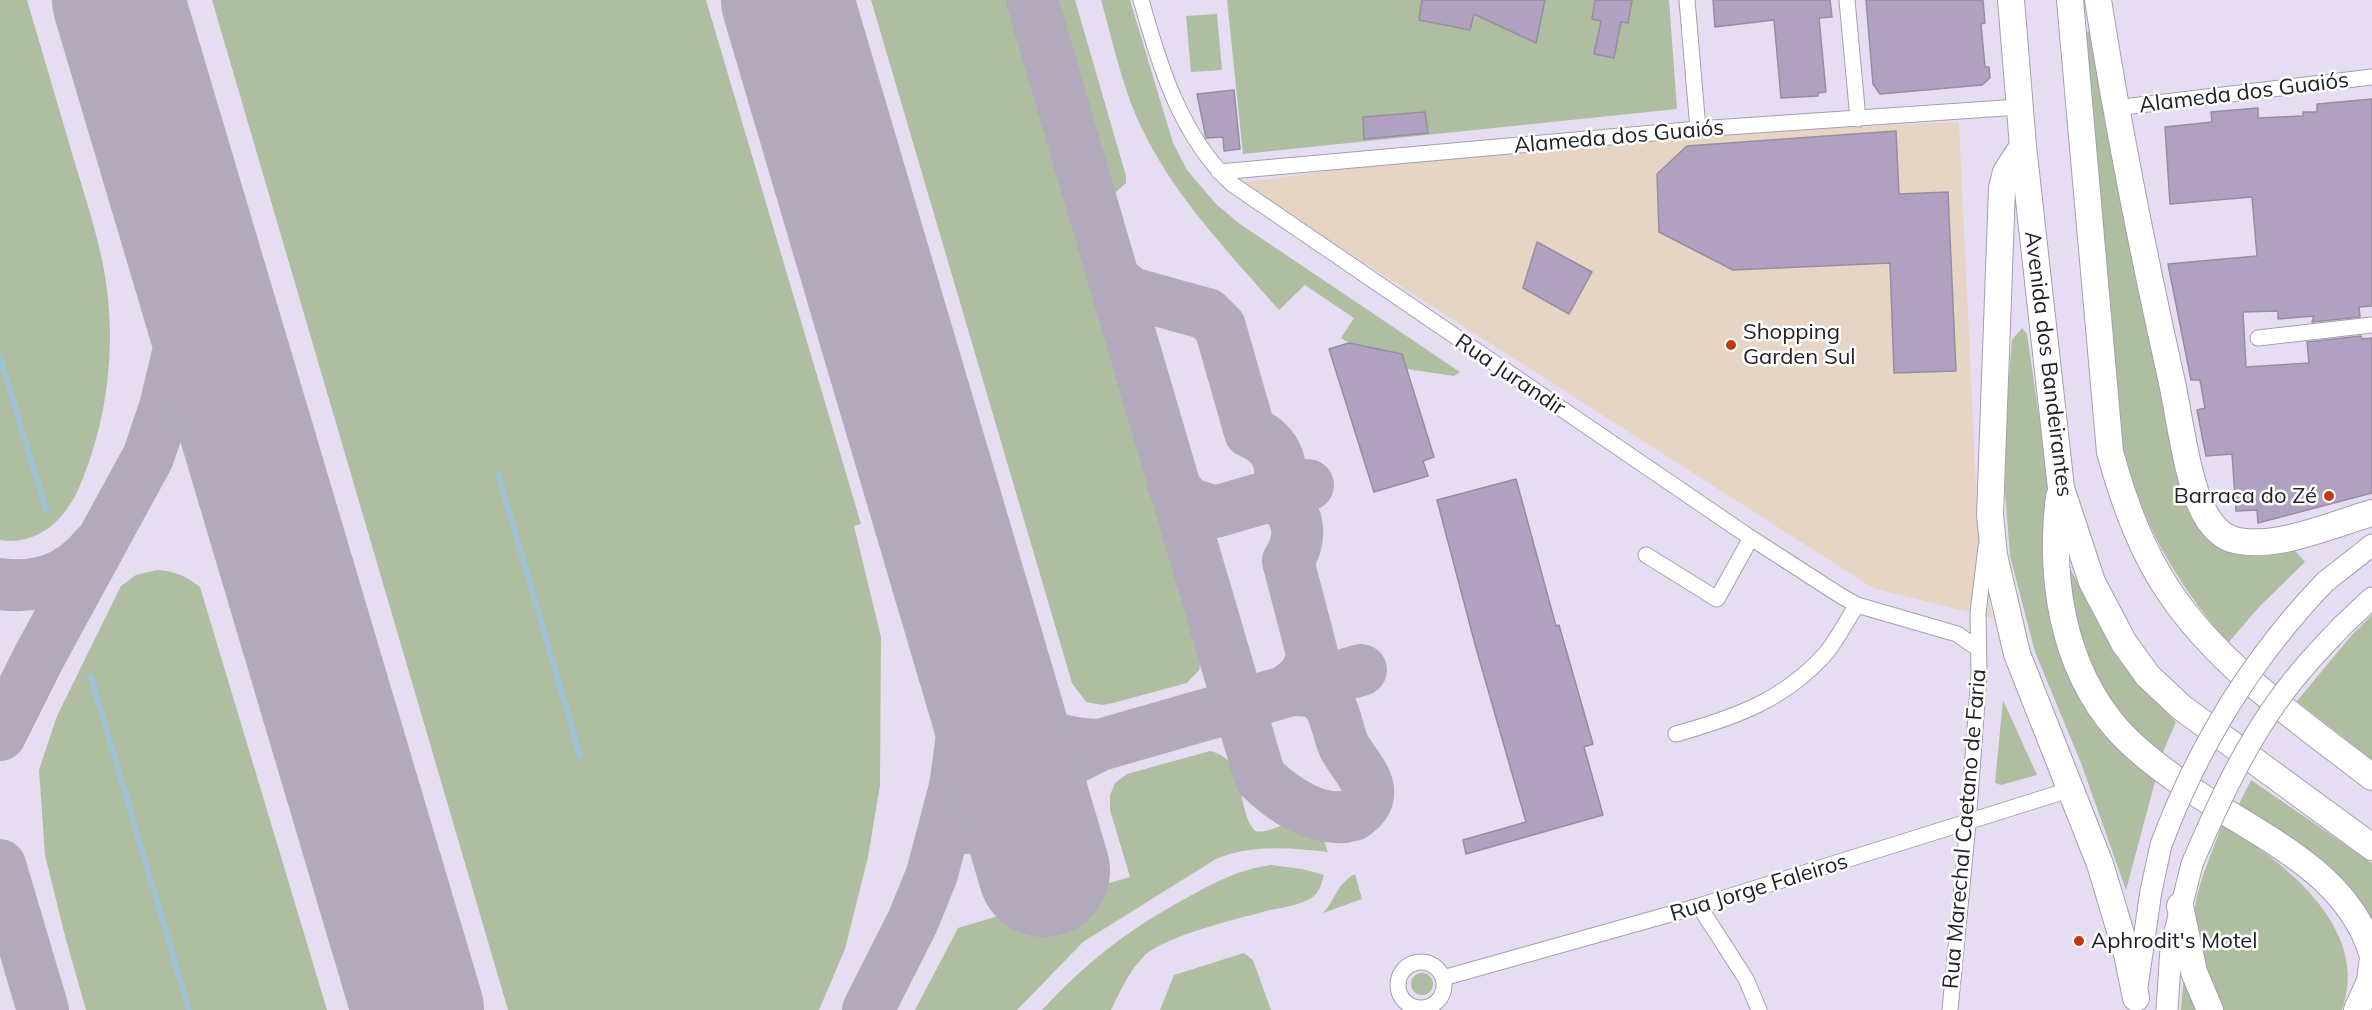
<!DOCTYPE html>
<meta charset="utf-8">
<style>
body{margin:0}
canvas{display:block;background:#e7ddf2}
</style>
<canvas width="2372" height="1010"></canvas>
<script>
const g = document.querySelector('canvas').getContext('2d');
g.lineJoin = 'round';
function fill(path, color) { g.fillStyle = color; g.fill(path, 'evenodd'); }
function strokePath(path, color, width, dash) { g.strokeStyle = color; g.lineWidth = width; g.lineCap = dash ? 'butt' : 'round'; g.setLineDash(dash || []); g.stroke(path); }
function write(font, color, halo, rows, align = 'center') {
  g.font = font + ' Mulish,sans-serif'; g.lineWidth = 5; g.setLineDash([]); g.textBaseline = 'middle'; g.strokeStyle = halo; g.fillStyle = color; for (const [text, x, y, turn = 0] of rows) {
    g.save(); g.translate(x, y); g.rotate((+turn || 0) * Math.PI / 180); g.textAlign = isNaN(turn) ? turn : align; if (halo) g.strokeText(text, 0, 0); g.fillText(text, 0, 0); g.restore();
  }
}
fill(new Path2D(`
 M1959 122 1977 507 1992 618 1873 588 1239 183 1460 154 1679 135Z`), '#e6d5c4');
fill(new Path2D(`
 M0 0H27C42 51 57 102 72 153 84 194 98 234 105 276 117 347 107 425 78 490 64 521 36 546 0 540Z
 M212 0H706L861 524 854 526 881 637 880 785 868 857 845 949 819 1010H508Z
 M871 0H1013L1203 650 1199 670 1187 683 1113 703 1102 705 1086 702 1072 683Z
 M1047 0H1075L1126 176V183L1116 192 1104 187 1097 171Z
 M1101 0H1130L1173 143 1187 170 1216 204 1240 224 1460 372 1454 376 1407 369 1402 354 1349 343 1341 338 1354 318 1305 285 1279 310C1224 247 1163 185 1132 106 1119 72 1111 35 1101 0Z
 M1227 0H1669L1677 109 1243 154Z
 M1217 14 1222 70 1191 72 1186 16Z
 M2088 30 2096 42 2208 533 2290 545 2305 562 2260 606 2228 643C2175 580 2145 530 2123 449L2084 45Z
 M2022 328 2027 334 2049 486 2043 561 2049 603 2062 659 2079 697 2108 737 2156 778 2126 890 2081 763 2035 652 2010 556 2005 493 2006 417 2012 340Z
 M2065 559 2112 647 2138 682 2176 722 2161 757C2129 726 2100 697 2084 655 2073 626 2071 590 2065 559Z
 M157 570C175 571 186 576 200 587L327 1010H86L65 936 45 855 39 770 57 716 121 586 136 575Z
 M2372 615V760L2297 701 2351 636Z
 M2003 700 2037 775 2001 785 1995 783Z
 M1210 751C1248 759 1235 807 1255 831 1268 834 1276 825 1289 825 1300 825 1312 831 1322 835L1328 852C1289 848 1252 844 1216 859L1083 942 1017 1010H915L958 928 1028 907 1037 929 1087 914 1078 892 1130 877 1110 810V795L1115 783 1127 774Z
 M2251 780 2372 863V923L2238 806Z
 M2222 824C2281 860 2372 927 2342 1010H2223C2208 981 2192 941 2195 908 2198 882 2214 849 2222 824Z
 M1271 865 1302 869 1324 875C1322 882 1320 891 1314 896 1303 905 1284 907 1271 910 1240 918 1168 935 1145 955 1129 971 1121 990 1111 1010H1042C1090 959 1129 929 1190 896 1217 881 1241 869 1271 865Z
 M1355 874 1362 899 1323 913C1336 899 1337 883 1355 874Z
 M1244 953 1253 960 1271 1010H1160L1174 975Z
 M1411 984a11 11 0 1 1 22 0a11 11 0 1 1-22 0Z
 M2184 974 2198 1010H2181Z`), '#afbea0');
strokePath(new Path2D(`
 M0 357 46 510
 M498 473 580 756
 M91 677 189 1010`), '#9fc2d5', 6);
strokePath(new Path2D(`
 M1032 0 1260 777C1282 799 1320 825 1353 815 1388 791 1353 767 1343 744 1336 727 1336 705 1319 695 1309 689 1298 690 1287 690
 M1114 280 1131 293 1207 314 1220 327 1250 432C1278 443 1287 468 1275 495 1299 511 1304 536 1288 561L1312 653C1310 671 1302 681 1287 690
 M1173 484 1185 502 1215 512 1308 485
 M0 584C39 589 71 578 96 547
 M985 672C1020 724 1034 742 1100 745L1050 770 1021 792
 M0 735 39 657 148 457 165 407 179 349 191 243
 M1100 745 1361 670
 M966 828 1007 743
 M0 865 43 1010
 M868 1010 913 921 932 874 955 787 961 743 964 711 963 626 927 476`), '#b2aabc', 52);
strokePath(new Path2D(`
 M118 0 418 1010
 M787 0 1044 871`), '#b2aabc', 132);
const building = new Path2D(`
 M1422 0H1545L1536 43 1474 14 1470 30 1419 20Z
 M1595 0H1632L1628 23 1621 22 1614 58 1594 54 1601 21 1592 19Z
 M1713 0H1830L1832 17 1819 18 1826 92 1818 93V96L1781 98 1774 20 1715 27Z
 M1866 0H1983L1985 23 1981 24 1985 67H1989L1990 78 1982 85 1880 94 1873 84Z
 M1234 90 1240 149 1224 151 1223 137 1206 138 1197 94Z
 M2372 99V306L2359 307 2360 317 2312 322 2314 316 2278 319V311L2243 312 2246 367 2309 363 2307 342 2361 336 2362 339 2372 338V493L2258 523 2257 510 2236 511 2232 454 2206 456 2197 410 2205 408 2200 380H2191L2168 264 2257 256 2252 197 2170 204 2165 127 2212 122 2211 112 2258 108V118L2303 116V112H2317V104Z
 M1425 112 1428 133 1364 139 1363 117Z
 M1896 131 1899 194 1948 192 1956 371 1894 373 1890 263 1733 270 1659 232 1657 174 1687 146Z
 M1537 242 1592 272 1569 314 1523 288Z
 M1349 343 1402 354 1434 457 1423 461 1428 476 1374 492 1329 349Z
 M1516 479 1556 626 1559 625 1593 744 1584 747 1603 815 1466 854 1463 840 1526 822 1476 648 1437 500Z`);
fill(building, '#afa1bf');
strokePath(building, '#968da1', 1.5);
const minor = new Path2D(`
 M1141 0C1160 66 1180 135 1232 184L1748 536 1841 596 1857 605 1957 634 1977 648
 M1687 0 1698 129
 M1847 0 1858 119
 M2115 108 2372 77
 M1219 172 1698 129 2019 107
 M2258 338 2372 325
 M1646 555 1717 599 1751 538
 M1676 734C1736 717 1785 700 1827 652 1838 638 1847 620 1857 605
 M1699 906 1746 979 1759 1010
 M1398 985a23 23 0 1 1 46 0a23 23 0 1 1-46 0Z
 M1443 978 1699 906 2072 789
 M1950 1010 1968 824 1979 675 1978 613 1986 547`);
const secondary = new Path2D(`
 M2325 582 2372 545
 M2342 626 2372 598
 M2137 987 2151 891 2161 845
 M2167 1010 2171 948 2192 864`);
const trunk = new Path2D(`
 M2011 0 2023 146 2061 488 2092 582 2124 643 2148 676 2181 707 2372 847
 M2070 0 2110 452C2123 500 2140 548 2168 590 2219 667 2300 721 2372 777
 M2098 0C2118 127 2143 253 2171 378 2179 414 2187 480 2203 510 2209 522 2218 534 2231 539 2271 552 2333 524 2372 513
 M2023 146 2006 172 2002 188 1990 515 1994 555 2017 654 2100 864 2127 954 2136 998
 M2059 497C2049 577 2062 666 2117 729 2150 766 2209 802 2252 828 2303 859 2353 893 2372 953
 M2180 906 2194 972 2210 1010
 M2357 1010 2370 981 2372 964`);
strokePath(minor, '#a69eb1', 17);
strokePath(secondary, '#a69eb1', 23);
strokePath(trunk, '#a69eb1', 28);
strokePath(minor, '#fff', 15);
strokePath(secondary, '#fff', 21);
strokePath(trunk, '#fff', 26);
const secondaryBridge = new Path2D(`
 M2161 845C2198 746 2251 659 2325 582
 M2192 864C2221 796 2253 727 2301 671 2314 655 2328 641 2342 626`);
strokePath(secondaryBridge, '#a69eb1', 23, []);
strokePath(secondaryBridge, '#fff', 21);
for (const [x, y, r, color] of [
 [1731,345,6,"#c23911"],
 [2329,496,6,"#c23911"],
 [2079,941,6,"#c23911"]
]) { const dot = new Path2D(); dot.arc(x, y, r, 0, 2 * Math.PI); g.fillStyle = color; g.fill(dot); strokePath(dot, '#fff', 2); }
write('22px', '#242028', '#fff', [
 ["Alameda dos Guaiós",2244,93,-7],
 ["Alameda dos Guaiós",1619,137,-5],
 ["Avenida dos Bandeirantes",2048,364,83],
 ["Rua Jurandir",1510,375,34],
 ["Rua Marechal Caetano de Faria",1965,829,-85],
 ["Rua Jorge Faleiros",1759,888,-17]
]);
write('22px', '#242028', '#fff', [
 ["Shopping",1743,332],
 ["Garden Sul",1743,357],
 ["Barraca do Zé",2317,496,"right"],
 ["Aphrodit's Motel",2091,941]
], 'left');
</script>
